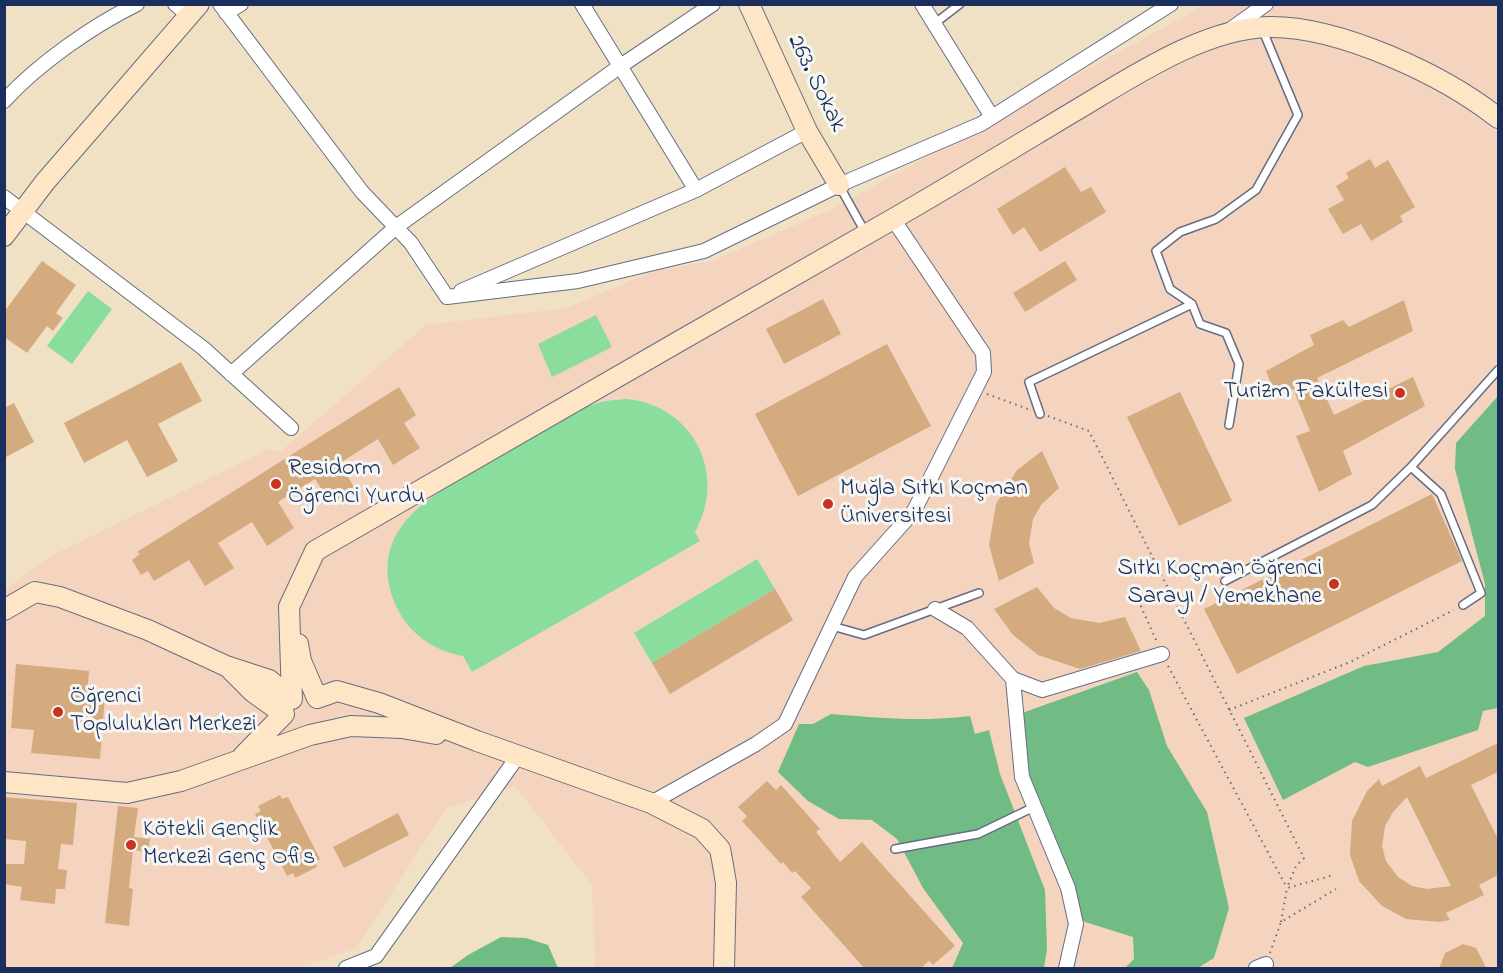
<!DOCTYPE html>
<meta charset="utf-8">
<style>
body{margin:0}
#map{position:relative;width:1503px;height:973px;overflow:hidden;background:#f0e1c5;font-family:"Indie Flower",sans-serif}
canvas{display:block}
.frame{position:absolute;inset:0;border:6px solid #1b2f5e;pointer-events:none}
</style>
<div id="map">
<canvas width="1503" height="973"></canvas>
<div class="frame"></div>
</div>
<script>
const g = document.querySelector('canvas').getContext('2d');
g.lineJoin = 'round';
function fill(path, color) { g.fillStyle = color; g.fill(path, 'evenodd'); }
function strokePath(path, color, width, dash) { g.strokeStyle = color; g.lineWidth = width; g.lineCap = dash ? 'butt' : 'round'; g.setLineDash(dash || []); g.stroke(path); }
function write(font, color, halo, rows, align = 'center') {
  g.font = font + ' "Indie Flower",sans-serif'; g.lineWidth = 6; g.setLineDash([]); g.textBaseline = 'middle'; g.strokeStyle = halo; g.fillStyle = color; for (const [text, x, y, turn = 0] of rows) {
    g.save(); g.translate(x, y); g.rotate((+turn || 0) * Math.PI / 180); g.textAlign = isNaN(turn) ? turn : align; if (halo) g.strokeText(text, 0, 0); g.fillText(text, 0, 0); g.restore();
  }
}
fill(new Path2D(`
 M1205 5H1498V968H595L592 885 515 786 447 808 355 949 300 968H5L4 590 53 555 269 449 280 452 426 325 566 308 654 271 712 261 830 210Z`), '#f4d4bf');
fill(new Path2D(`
 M88 291 112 309 72 364 47 346Z
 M596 315 612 347 552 377 538 344Z
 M626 399C693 405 728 474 695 532L700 541 472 672 463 656C434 651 409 634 396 606 362 526 438 492 493 460 524 442 554 424 585 407L605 401Z
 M757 559 775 589 652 663 634 633Z`), '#8bdd9d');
fill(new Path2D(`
 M1498 396V708L1483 711 1478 730 1368 767 1355 762 1283 800 1244 718 1364 666 1438 652 1485 616V584L1455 469 1456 443Z
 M1137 672 1149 690 1167 746 1207 812 1229 908 1214 958 1198 968H1125L1134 959 1133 937 1085 922 1066 902 1034 797 1021 731 1022 713Z
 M831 714C881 718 920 722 970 716L975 734 989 730 1000 774 1045 890 1047 949 1044 968H952L963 943 923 888 897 839 872 820 839 819 808 801 778 772 799 724H813Z
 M501 937 526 938 548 945 558 968H450L468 955Z`), '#70bc84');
fill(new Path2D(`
 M1370 159 1375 168 1388 160 1415 207 1400 216 1403 222 1371 241 1361 224 1343 234 1328 209 1344 200 1336 186 1349 178 1346 173Z
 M1065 167 1081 192 1091 187 1106 212 1040 252 1024 227 1013 235 997 209Z
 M42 261 76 285 56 313 63 318 53 331 47 326 27 353 4 337V312Z
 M1065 261 1077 280 1025 312 1013 293Z
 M823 299 841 334 784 364 766 329Z
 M1404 300 1413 331 1317 378 1334 415 1413 377 1425 406 1343 451 1352 474 1319 492 1296 436 1310 431 1293 389 1276 396 1266 371 1314 345 1310 335 1343 320 1349 327Z
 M887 344 931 426 798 496 755 414Z
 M181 362 202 401 158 424 178 461 147 477 127 440 84 463 64 423Z
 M399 387 416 415 404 423 420 448 393 465 378 439 340 463 355 489 331 504 315 479 278 502 294 528 267 546 252 522 218 543 234 568 205 586 189 560 154 581 148 571 141 575 132 560 140 554 137 552Z
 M1180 392 1232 501 1179 526 1127 417Z
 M14 403 34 442 4 458V408Z
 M1042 451 1059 488 1041 505 1033 519 1029 543 1034 563 999 581 989 545 996 504 1017 470Z
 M1432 494 1462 561 1237 674 1204 609Z
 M1037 587 1054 608 1071 618 1099 623 1125 617 1141 651 1080 669 1038 655 1013 635 994 609Z
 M775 589 793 620 670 694 652 663Z
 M16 664 89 671 87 694 105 696 100 759 31 753 34 730 11 728Z
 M1498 743V772L1471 785 1498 839V875L1479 885 1484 895 1446 913 1450 920 1439 922 1406 919 1382 906 1359 881 1350 855 1352 821 1367 791 1379 779 1382 786 1420 766 1426 778ZM1407 797 1451 886 1427 889 1412 886 1398 877 1386 861 1382 846 1385 826 1393 812Z
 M767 781 776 790 781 785 820 829 816 832 840 862 862 842 955 946 933 965 929 961 920 969H865L801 897 811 888 795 871 792 873 783 862 781 864 742 821 747 816 738 807Z
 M280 795 282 799 288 797 320 859 315 862 317 867 295 878 293 873 287 876 255 814 261 811 258 806Z
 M4 797 77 803 73 845 61 844 58 869 67 870 65 889H56L55 904 20 900 22 887 4 884V864H24L26 841 4 839Z
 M118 806 138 808 134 837 150 839 148 852 133 850 129 888 133 889 129 926 105 923Z
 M398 813 409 835 344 868 333 847Z
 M1463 944 1476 948 1487 969H1439L1445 953Z`), '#d4aa7f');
const lane = new Path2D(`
 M934 24 960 4
 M840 187 865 232
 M1192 304 1170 289 1156 251 1180 232 1216 219 1256 190 1298 115 1263 31
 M1040 414 1029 382 1192 304 1200 324 1226 333 1239 364 1229 425
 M1411 467 1441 494 1481 593 1463 605
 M1225 581 1372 505 1411 467 1498 370
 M832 626 864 635 979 593
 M895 849 978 834 1034 807`);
const street = new Path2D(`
 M175 4 189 16
 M220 4 362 192 411 243 447 297 578 281 704 251 839 185 981 124 1171 4
 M582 4 696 190 807 131
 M922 4 992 117
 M226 13 241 4
 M1231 29 1266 4
 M4 101C38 64 92 26 137 4
 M4 197 203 348 291 428
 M461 291 696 190
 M231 374 396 227 619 67 713 4
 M935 609 967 628 1013 679 1042 690 1162 654
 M1013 679 1022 777 1068 888 1076 924 1066 968
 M651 803 756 744 785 724 855 577 914 511 984 372 983 353 893 219
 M346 968 376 956 518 756
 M1256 968 1266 964`);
const secondary = new Path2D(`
 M749 4 807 131 839 185
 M4 236 45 182 199 4
 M4 610 35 592 60 597 148 630 226 666 269 680 292 699
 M298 644 301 661 317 698 337 691 379 703 477 741 651 803 702 829 720 849 723 865 726 883 724 968
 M230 669 253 692 284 714 243 756
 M292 699 289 607 315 551C507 440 700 329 893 219 954 184 1013 148 1073 112 1129 79 1203 28 1269 27 1339 26 1444 75 1498 118
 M4 782 127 793 181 781 310 735 351 726 402 728 436 734`);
strokePath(lane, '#666d82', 10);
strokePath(street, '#666d82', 16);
strokePath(secondary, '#666d82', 22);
strokePath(new Path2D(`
 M987 394 1028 409
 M1048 416 1089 431 1169 590 1139 602 1157 642
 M1169 590 1304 858 1296 866 1287 888
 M1168 666 1287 888
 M1229 710 1350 662 1454 610
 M1281 922 1287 888 1334 875
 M1270 953 1281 922 1336 889`), '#666d82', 2, [1.5, 4.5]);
strokePath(lane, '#fff', 7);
strokePath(street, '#fff', 14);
strokePath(secondary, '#fee5c5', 20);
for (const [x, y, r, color] of [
 [1400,393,6,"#c8321e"],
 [276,484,6,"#c8321e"],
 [828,504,6,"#c8321e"],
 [1334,584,6,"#c8321e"],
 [58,712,6,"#c8321e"],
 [131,845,6,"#c8321e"]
]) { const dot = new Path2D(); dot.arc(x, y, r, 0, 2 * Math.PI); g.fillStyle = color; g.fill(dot); strokePath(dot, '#f6f6f2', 2); }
write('24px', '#1b2f5e', '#f6f6f2', [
 ["263. Sokak",815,84,64]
]);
write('24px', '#1b2f5e', '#f6f6f2', [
 ["Turizm Fakültesi",1388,393,"right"],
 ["Residorm",288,470],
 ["Öğrenci Yurdu",288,498],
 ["Muğla Sıtkı Koçman",840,490],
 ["Üniversitesi",840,518],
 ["Sıtkı Koçman Öğrenci",1322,570,"right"],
 ["Sarayı / Yemekhane",1322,598,"right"],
 ["Öğrenci",70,698],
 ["Toplulukları Merkezi",70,726],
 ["Kötekli Gençlik",143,831],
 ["Merkezi Genç Ofis",143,859]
], 'left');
</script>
